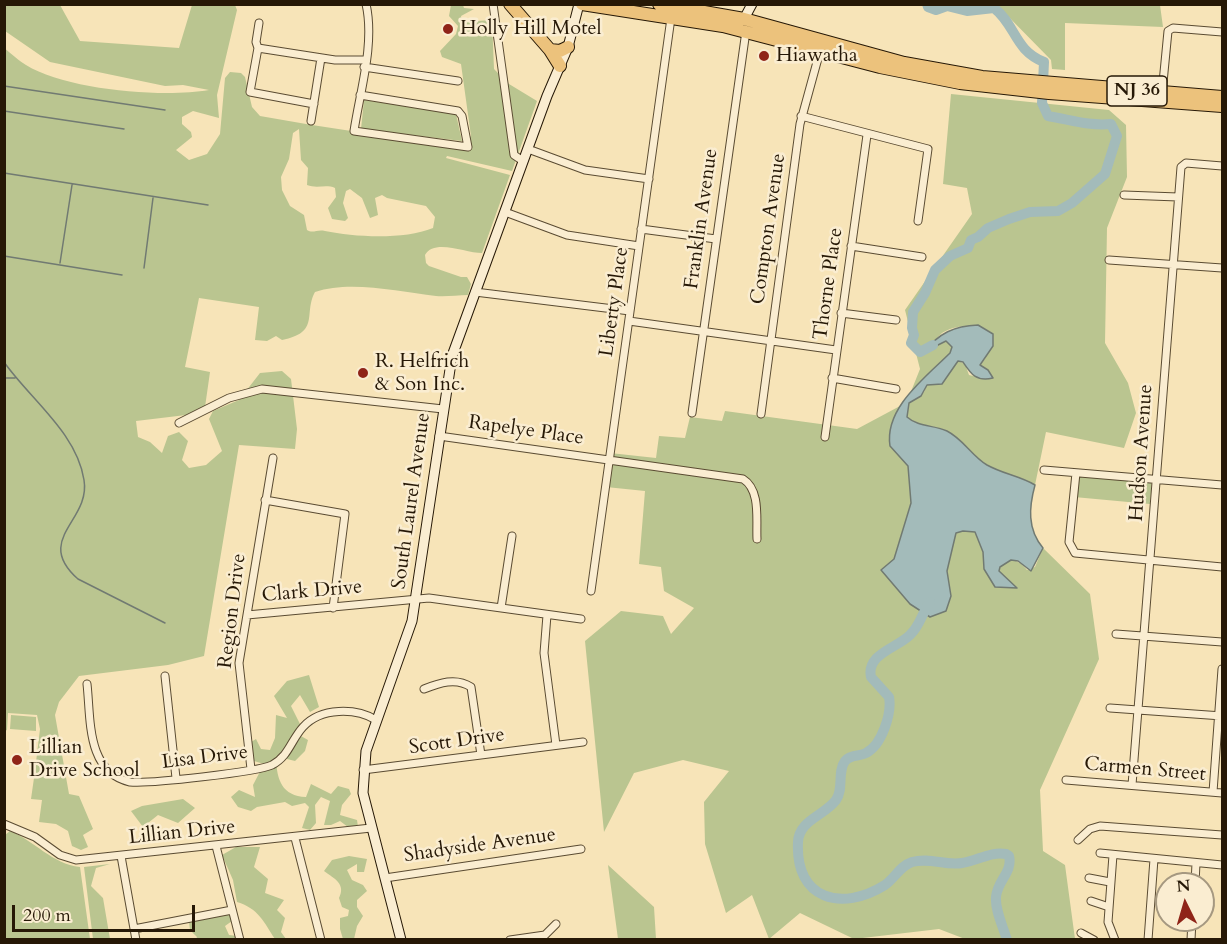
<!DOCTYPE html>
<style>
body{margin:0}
#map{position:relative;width:1227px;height:944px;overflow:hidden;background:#f7e4b8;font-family:Cardo,serif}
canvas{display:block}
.frame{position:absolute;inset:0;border:6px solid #261806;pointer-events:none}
.north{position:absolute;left:1155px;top:872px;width:60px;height:60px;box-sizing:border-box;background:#faedd1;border:2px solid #a59880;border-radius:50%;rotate:355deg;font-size:16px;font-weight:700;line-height:24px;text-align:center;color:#261806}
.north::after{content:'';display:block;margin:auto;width:21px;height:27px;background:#8f2418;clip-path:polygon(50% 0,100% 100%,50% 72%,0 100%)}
.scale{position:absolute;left:12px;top:905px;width:183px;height:27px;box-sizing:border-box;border:3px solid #261806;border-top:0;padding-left:8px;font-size:18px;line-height:21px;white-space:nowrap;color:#261806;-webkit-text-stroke:4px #faedd1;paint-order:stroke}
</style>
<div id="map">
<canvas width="1227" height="944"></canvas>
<div class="frame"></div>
<div class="north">N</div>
<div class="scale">200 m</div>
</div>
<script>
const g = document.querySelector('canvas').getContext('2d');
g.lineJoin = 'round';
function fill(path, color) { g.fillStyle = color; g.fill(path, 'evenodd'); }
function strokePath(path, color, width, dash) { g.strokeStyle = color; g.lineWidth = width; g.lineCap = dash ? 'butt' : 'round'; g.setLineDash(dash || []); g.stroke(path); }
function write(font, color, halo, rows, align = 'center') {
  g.font = font + ' Cardo,serif'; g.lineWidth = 5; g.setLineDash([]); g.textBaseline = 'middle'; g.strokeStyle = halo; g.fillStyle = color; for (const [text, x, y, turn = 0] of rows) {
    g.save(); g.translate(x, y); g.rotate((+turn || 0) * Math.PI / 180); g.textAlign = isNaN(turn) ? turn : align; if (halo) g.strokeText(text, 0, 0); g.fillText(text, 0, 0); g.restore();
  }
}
fill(new Path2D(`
 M5 5H60L80 41 179 48 192 5H235L237 10 217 95 219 118 193 111 182 117V124L191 132 192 137 176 150 189 160 207 154 220 134 225 78 230 72 241 73 245 77 252 107 260 116C327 128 395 138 463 146L471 136 461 64 442 57 440 51 456 34 458 26 449 16 451 5H463L464 8 474 9 461 16 462 22 492 20 494 69 509 84 537 101 512 171 447 156 446 158 510 175 482 253C466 253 434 238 425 255L426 263 429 266 461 277H467L471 284 468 295C457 295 446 297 436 296 399 292 351 280 315 292 303 314 321 332 282 340L276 336 267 341 255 340 259 307 199 298 185 367 210 372 205 407 186 415 136 421 138 437 150 442 162 453 168 436 179 432 188 441 182 460 189 468 206 465 222 451 209 419 213 411 239 400 260 373 282 371 291 379 297 429 295 449 239 445 204 656 168 665 79 676 59 702 55 715 69 794 79 796 93 829 83 835 88 847 81 850 72 846 68 831 56 824 39 822 42 800 31 799 36 764H45L36 762 40 729 37 715 8 713 7 730 5 731 4 48C12 54 19 61 26 65 66 90 163 98 209 90L183 85 165 86 50 62 5 31ZM299 129 301 160 308 168 307 185C317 189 326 184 335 188L336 197 328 208 332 219 345 221 348 218 343 203 346 191 350 189 362 198 370 218 378 215 375 198 382 195 387 198 426 206 435 217 433 228C404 240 354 237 325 231 317 229 313 234 307 230L304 215 290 206 282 190 281 177 289 159 293 133Z
 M997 5H1160L1163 27 1065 23V70L1052 69 1051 60Z
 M951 94 1109 110 1126 125 1127 177 1107 228 1105 343 1128 383 1136 413 1124 448 1046 432 1035 485C1020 476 1003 474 987 465 972 456 963 439 947 431 934 425 918 427 907 417L909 403 924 392 927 385 942 384 958 361 965 364 969 375 986 379 993 378 988 370 980 365 985 359 993 334C981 323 956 324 942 333 936 338 931 346 925 351L946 341 952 347 950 353 910 394 920 369 905 310 972 214 967 188 943 184Z
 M364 100 456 114 462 141 361 129Z
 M900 406 890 430 908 466 911 503 894 560 951 596 947 571 953 538 956 533 962 531 975 532 983 552 984 569 995 587 1015 588 999 571 1002 563C1013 558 1020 561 1027 570L1035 567 1043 548 1090 594 1099 659 1040 790 1043 851 1065 865 1075 939H965L939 929 854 939 800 913 769 939 752 895 726 913 705 844 704 802 729 771 683 760 634 773 604 832 585 641 621 611 663 616 671 634 694 608 664 591 661 567 639 564 645 491 606 487 610 453 656 458 659 436 685 438 690 417 722 421 725 411 857 429Z
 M1076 474 1152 479 1150 504 1074 497Z
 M309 675 319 707 310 712 300 695 291 706 300 724 299 735 308 740 305 751 295 761 287 759 283 750 276 759C277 780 282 796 306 797L311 784 331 794 338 786 349 789 351 794 342 805 340 815 357 820 358 827H348L340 821 331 825H324L330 801 321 797 315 805 316 823 310 830 302 828 309 807 305 803 292 806 285 802 257 807 251 811 238 807 231 797 239 790 255 797 253 785 264 764 254 761 250 754 251 742 256 739 261 749 270 750 275 738 276 715 287 718 274 696 287 681Z
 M11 715 36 717V731L10 729Z
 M183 799 195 808 178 823 158 815 143 827 131 811 142 806Z
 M10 831C35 841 52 864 80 867L90 939H5V835Z
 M236 847H260L254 867 268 879 265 893 284 900 277 910 285 918 281 932 286 939H275C263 921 259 909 237 902L233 880 222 855Z
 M349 856 367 859 364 872H357V864L347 870 352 880 363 885 367 891 357 900V907L363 916 357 926 354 939H343L340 929V918L348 916 349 910 342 907 339 898C346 884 335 879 324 871L332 860Z
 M110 864 96 868 91 886 103 898 110 939H93L84 867Z
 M608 865 654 907 656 939H618Z
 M232 914V921L225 926 229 935 238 936V939H196L197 937 190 930 189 922 207 916Z`), '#bac590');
const water = new Path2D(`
 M978 325 993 334V346L980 365 988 370 993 378C976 382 971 374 963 362L958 361 942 384 927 385 921 396 909 403 907 417C918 427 934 425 947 431 963 439 972 456 987 465 1003 474 1020 476 1035 485 1029 507 1027 529 1043 548L1031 571 1018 561 1011 560 1000 567 999 571 1017 588 995 587 984 569 983 552 975 532 963 531 956 533 947 571 951 596 946 611 930 617 910 604 881 570 894 559 911 503 908 466 890 446C884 408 926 377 950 353L952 347 946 341 924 352C939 333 954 326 978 325Z`);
fill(water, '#a3bbba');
strokePath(water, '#717a72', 1.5);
strokePath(new Path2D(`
 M4 86 165 110
 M4 111 124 129
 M4 173 208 205
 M4 256 122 275
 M60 263 72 185
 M144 268 153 198
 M4 362C30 399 77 433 84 480 91 521 33 539 78 579L165 623
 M4 378H15`), '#717a72', 1.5);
strokePath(new Path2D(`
 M927 4 928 7 936 10 947 6 967 11 994 8C1016 25 1014 50 1044 62L1042 103 1048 116C1072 120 1088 126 1111 124L1117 136 1105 174 1072 203 1058 211 1030 212 1009 219 988 228 978 237 971 240 968 248 950 256 935 270 925 293 913 312 912 328 914 335 911 343 920 352 933 345
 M930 602C922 613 920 626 910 635 897 648 866 654 871 677L889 697C892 713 882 745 866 753 859 757 851 754 845 761 837 772 844 789 836 800 824 816 799 820 798 842 795 900 842 912 885 885 895 878 900 866 912 862 930 857 945 866 962 863 977 861 991 851 1006 854L1009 856C1013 872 997 881 996 897 995 911 1003 926 1007 940`), '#a3bbba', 10);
const street = new Path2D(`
 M493 4 514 155 523 161
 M259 23 256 42 258 48 335 60H365
 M258 48 250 92 314 104
 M364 67 458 81
 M1162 93 1168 31 1173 28 1222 32
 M360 95 458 111 462 116 468 147 354 131C360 91 375 44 366 4
 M801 116 928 149 918 221
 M311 121 321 58
 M528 149 585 170 649 179
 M1124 195 1178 197
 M505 212 567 235 639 246
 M641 229 716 239
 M851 246 922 257
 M1109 260 1222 268
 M475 292 630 311
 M841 313 896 320
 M629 321 836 350
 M832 378 896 389
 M692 413 746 31
 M761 414 800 124 820 51
 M179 423 229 398 262 389 443 409
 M439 436 743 479C761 490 756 520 757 539
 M825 437 867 135
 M1044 470 1222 485
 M1076 473 1069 542 1075 553 1222 567
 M265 500 345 514 333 608
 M591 591 671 18
 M501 608 512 536
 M247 615 429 598 581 619
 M547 615 544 653 556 745
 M1116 634 1222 642
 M165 676 176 778
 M87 684C91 719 86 772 130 782 149 784 257 772 272 765 289 756 291 740 303 727 321 707 356 708 376 720
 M424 689C439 683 456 677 471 687L481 755
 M1110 708 1222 716
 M251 769 239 663 273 458
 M363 770 583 742
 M1066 780 1222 793
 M1132 785 1181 167 1186 163 1222 166
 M1213 792 1222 669
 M4 824 35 837 60 855 76 860 371 828
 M295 838 321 940
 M1078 840 1090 829 1100 826 1222 835
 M216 846 240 940
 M1100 853 1222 865
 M1113 855 1108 922 1115 940
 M121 856 136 940
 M385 878 581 849
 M1089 878 1110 882
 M1195 884 1196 863
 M1091 901 1109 907
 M134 929 232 910
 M1081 933 1094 940
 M510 940 545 935 556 924
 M1148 940 1154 859
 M1191 940 1192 920`);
const secondary = new Path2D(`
 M744 19 752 4
 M401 940 363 793 366 751 412 621 452 356 547 96 568 47 579 4`);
const highway = new Path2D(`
 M510 4 550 50 560 66
 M582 4 723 26 880 67 960 83 1049 93 1222 106
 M659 4 744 19 904 63 982 77 1222 97
 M550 50 560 51 568 47`);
strokePath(street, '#5a4b32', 9);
strokePath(secondary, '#261806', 11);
strokePath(highway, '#261806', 14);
strokePath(street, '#faedd1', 7);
strokePath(secondary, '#faedd1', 9);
strokePath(highway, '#ecc27c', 12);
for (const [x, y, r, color] of [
 [448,29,6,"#8f2418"],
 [764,56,6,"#8f2418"],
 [363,373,6,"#8f2418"],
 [17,760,6,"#8f2418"]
]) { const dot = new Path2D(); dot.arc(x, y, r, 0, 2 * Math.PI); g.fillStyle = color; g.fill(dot); strokePath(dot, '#faedd1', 2); }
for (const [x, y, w] of [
 [1137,91,60]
]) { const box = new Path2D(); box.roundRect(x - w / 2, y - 15, w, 30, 4.5); g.fillStyle = '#faedd1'; g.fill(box); strokePath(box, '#261806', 1.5); }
write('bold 18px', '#261806', null, [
 ["NJ 36",1137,91]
]);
write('20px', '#261806', '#faedd1', [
 ["Holly Hill Motel",460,29],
 ["Hiawatha",776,56],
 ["R. Helfrich",375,362],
 ["& Son Inc.",375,385],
 ["Lillian",29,748],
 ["Drive School",29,771]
], 'left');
write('20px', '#261806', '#faedd1', [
 ["Franklin Avenue",702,219,-82],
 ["Compton Avenue",769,229,-82],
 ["Thorne Place",829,284,-82],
 ["Liberty Place",615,302,-82],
 ["Rapelye Place",526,431,8],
 ["Hudson Avenue",1142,453,-86],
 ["South Laurel Avenue",412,501,-82],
 ["Clark Drive",312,592,-5],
 ["Region Drive",233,611,-83],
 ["Scott Drive",457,742,-8],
 ["Lisa Drive",205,758,-7],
 ["Carmen Street",1145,770,5],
 ["Lillian Drive",182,833,-6],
 ["Shadyside Avenue",480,846,-8]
]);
</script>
